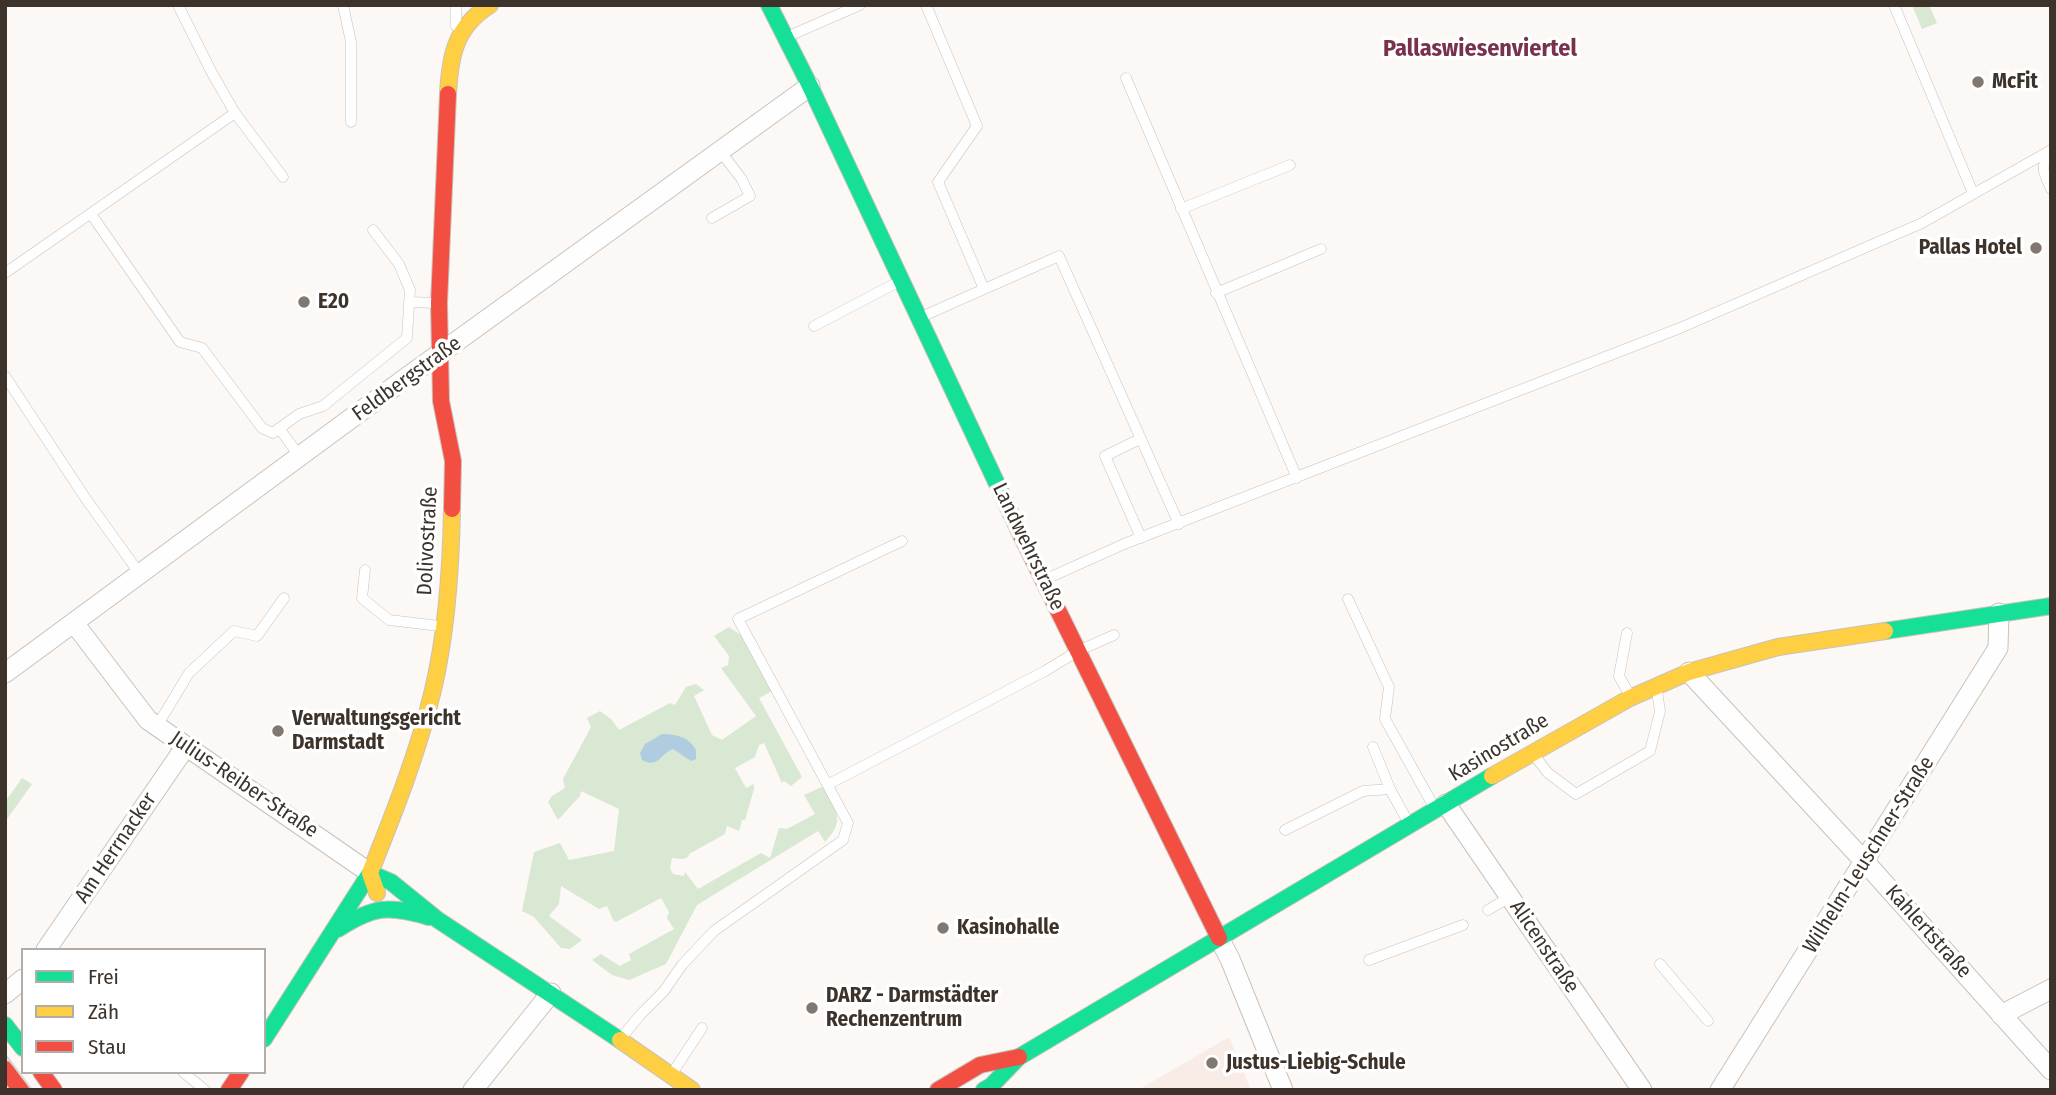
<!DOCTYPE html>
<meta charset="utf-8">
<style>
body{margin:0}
#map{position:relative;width:2056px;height:1095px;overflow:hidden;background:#fbf8f5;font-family:"Fira Sans Condensed",sans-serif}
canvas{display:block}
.frame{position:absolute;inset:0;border:7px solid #3d332a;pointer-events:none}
.legend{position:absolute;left:21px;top:948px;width:245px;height:126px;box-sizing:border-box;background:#fff;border:2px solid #b1adaa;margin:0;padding:9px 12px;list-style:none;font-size:21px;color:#3d332a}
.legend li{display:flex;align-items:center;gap:14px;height:35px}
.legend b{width:35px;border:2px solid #b1adaa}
</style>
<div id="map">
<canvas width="2056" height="1095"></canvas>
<div class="frame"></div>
<ul class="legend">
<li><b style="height:9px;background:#16e098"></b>Frei</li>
<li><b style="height:9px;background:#ffcf43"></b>Zäh</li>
<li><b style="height:9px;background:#f24e42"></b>Stau</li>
</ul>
</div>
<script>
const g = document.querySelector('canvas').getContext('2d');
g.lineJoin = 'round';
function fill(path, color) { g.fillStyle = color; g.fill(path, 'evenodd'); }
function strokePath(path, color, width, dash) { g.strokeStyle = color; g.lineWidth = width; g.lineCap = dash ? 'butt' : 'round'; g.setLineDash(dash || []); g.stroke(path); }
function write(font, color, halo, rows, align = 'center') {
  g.font = font + ' "Fira Sans Condensed",sans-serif'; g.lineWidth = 7; g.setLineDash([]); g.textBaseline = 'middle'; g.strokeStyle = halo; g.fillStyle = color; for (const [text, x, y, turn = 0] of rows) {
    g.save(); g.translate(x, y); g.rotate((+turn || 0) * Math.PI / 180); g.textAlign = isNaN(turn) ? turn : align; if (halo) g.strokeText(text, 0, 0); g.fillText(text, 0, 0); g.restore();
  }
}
fill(new Path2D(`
 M1229 1037 1251 1090H1138Z`), '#f9ece7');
fill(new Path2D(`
 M1912 5H1929L1937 23 1922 29Z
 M729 627 748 640 774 690 759 698 802 777 791 786 784 781 782 783 764 743 759 745 755 757 735 768 746 788 754 784V789L745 820H742L739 831 727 826 725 834 689 854 688 857 683 859 672 858 670 868 673 874 684 876 685 872 698 889 761 853 770 858 779 828 787 829 815 814 804 795 824 786C836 810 846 820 825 842L818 831 697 905 666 964 629 980 612 975 592 960 601 954 620 966 631 960 629 954 674 929 667 918 669 912 661 898 616 922 613 920 607 906 599 909 561 886 559 904 549 916 582 940 570 949 561 948 534 917 522 911 534 852 560 843 569 860 614 851 619 809 581 791 580 796 558 820 548 802 552 796 565 788 563 779 591 727 587 718 600 711 612 720 619 730 670 703 675 705 686 687 696 684 704 690 694 696 712 735 722 740 756 716 721 668 728 665 729 656 714 636Z
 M22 778 32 784 5 822V802Z`), '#d9e8d2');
fill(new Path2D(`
 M662 734C676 734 689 737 696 750V759L691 761 673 749C660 754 658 769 642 760L640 753 645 744Z`), '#b0cce0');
const lane = new Path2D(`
 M178 5 212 73 235 113 283 177
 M343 5 351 42V122
 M456 5V26
 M926 5 977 126 938 182 984 289
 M1894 5 1973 193
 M789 36 860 5
 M1126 78 1297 478
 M2050 151C2040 169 2043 171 2051 189
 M1181 209 1290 165
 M91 214 180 342 202 348 262 428 273 433 299 414 323 406 407 338 410 290 399 264 373 230
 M712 218 750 196 741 178 720 151
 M5 273 235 113
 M1216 293 1321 249
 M409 302 438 303
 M921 317 1059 256 1179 524
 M814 326 900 281
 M5 376 86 499 140 574
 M279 428 300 457
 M1140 439 1105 456 1141 538
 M365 570 362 598 389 620 440 626
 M1044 580 1124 544 1680 328 1922 223 2051 150
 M1348 599 1389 687 1385 719 1434 807
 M1627 633 1619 676 1629 694
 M157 726 189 673 234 631 257 636 284 598
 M1373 747 1390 789 1408 822
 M1534 755 1548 773 1576 794 1650 751 1660 711 1657 691
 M829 784 1045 671 1078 651 1114 635
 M1285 830 1363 791 1390 789
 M1488 910 1510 897
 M1369 960 1463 925
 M1660 964 1708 1021
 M621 1038 641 1014 664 991 682 965 714 931 843 840 848 823 738 619 902 541
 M183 1072 205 1090
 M673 1072 702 1028`);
const street = new Path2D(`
 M74 623 148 720 370 873
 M1689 672 1865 862 2051 1070
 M5 673 410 375 810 86
 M1446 804 1642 1090
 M1219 938 1230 959 1283 1090
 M46 950 186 746
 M5 994 23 979
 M2001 1015 2051 989
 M473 1090 551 993
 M1720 1090 1998 648 1999 613`);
const fast = new Path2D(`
 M769 5 810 86 1021 535
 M1885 631 2051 606
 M338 929C374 906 388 905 429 917
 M5 1025 23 1048
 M264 1039 370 873 391 882 438 920 620 1040
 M984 1090 991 1086 1019 1057 1492 776`);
const slow = new Path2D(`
 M448 94C450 56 455 27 490 5
 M1492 776 1630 698 1689 672 1778 647 1885 631
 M377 893 370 873C394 813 418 753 433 690 447 631 451 569 452 509
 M620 1040 692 1090`);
const jam = new Path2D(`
 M448 94 439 303 441 401 453 461 452 509
 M1021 535 1219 938
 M5 1069 21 1090
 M41 1072 54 1090
 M229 1090 241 1072
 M938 1090 980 1065 1019 1057`);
strokePath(lane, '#c8c2bd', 11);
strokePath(street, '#c8c2bd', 21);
strokePath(fast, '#c8c2bd', 18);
strokePath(slow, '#c8c2bd', 18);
strokePath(jam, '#c8c2bd', 18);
strokePath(lane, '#fefefe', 10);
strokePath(street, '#fefefe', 19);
strokePath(fast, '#16e098', 16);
strokePath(slow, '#ffcf43', 16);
strokePath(jam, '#f24e42', 16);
strokePath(new Path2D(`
 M5 1054 32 1090`), '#d7d6d5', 2);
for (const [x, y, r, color] of [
 [1978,82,7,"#807871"],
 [2036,248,7,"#807871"],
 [304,302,7,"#807871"],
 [278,731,7,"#807871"],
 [943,928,7,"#807871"],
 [812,1008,7,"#807871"],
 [1212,1063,7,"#807871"]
]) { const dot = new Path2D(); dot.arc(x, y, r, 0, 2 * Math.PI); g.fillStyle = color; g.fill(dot); strokePath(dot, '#fff', 2.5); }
write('bold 21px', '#3d332a', '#fff', [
 ["McFit",1992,82],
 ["Pallas Hotel",2022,248,"right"],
 ["E20",318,302],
 ["Verwaltungsgericht",292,719],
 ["Darmstadt",292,743],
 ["Kasinohalle",957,928],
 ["DARZ - Darmstädter",826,996],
 ["Rechenzentrum",826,1020],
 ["Justus-Liebig-Schule",1226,1063]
], 'left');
write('21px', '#3d332a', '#fff', [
 ["Feldbergstraße",407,379,-36],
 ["Dolivostraße",428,541,-87],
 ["Landwehrstraße",1028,547,64],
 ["Kasinostraße",1499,748,-31],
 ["Julius-Reiber-Straße",244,785,34],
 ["Am Herrnacker",116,848,-56],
 ["Wilhelm-Leuschner-Straße",1869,855,-58],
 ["Kahlertstraße",1928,932,48],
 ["Alicenstraße",1544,947,56]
]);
write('bold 24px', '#78334b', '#fff', [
 ["Pallaswiesenviertel",1480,49]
]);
</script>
